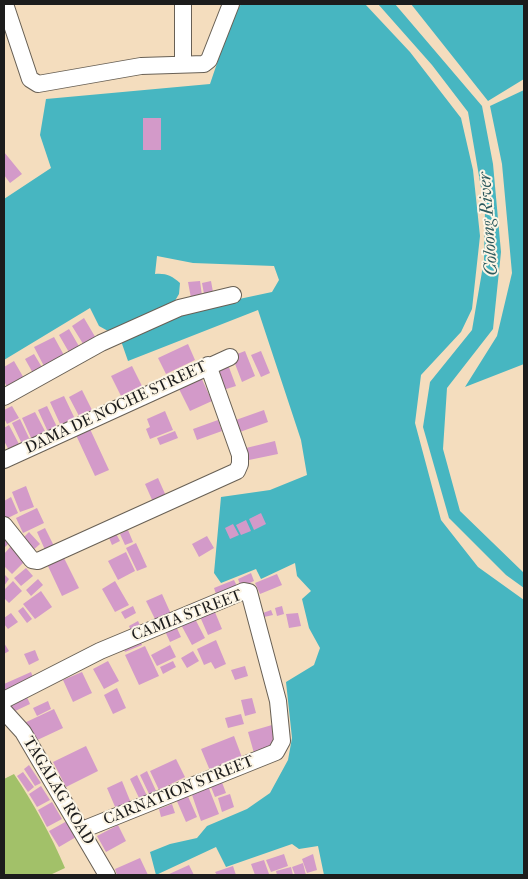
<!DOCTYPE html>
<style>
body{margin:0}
#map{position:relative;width:528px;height:879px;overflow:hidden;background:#f4ddbe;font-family:"IM FELL French Canon",serif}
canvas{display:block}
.frame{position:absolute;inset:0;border:5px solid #1c1c1c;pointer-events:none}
</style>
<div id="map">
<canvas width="528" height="879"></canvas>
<div class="frame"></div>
</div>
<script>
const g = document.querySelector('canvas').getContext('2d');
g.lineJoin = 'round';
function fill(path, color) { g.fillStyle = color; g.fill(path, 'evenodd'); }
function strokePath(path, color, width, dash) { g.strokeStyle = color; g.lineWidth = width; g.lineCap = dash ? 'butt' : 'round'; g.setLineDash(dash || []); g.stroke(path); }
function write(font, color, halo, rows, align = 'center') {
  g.font = font + ' "IM FELL French Canon",serif'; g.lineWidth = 4; g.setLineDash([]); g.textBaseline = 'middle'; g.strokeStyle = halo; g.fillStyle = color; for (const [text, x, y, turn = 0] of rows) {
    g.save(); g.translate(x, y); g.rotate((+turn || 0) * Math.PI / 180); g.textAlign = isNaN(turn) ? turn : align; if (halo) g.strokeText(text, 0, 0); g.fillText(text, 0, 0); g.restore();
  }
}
fill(new Path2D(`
 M14 774C34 804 51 835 65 868L50 875H4V779Z`), '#a2c169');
fill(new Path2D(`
 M241 4H365L410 52 461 118 473 170 480 236 472 309 461 332 421 375 415 423 441 520 478 567 524 600V875H324L318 846 299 849 292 844 226 867 216 847 156 875 150 852 170 844 197 838 207 826 247 809 270 793 288 760 292 738 286 682 314 665 320 648 309 628 302 599 311 591 297 576 295 563 261 579 256 569 221 583 214 573 221 497 270 490 307 475 301 440 258 310 128 361 120 338 197 308 272 292 279 280 274 266 193 263 157 256 155 274C166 273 172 276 180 283L179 294 173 304 108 331 99 326 90 308 4 360V199L51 168 40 135 46 99 210 84 232 19Z
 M378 4H395L482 106 493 164 501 252 493 329 447 388 443 449 460 511 524 573V588L506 575 449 518 423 427 430 382 472 330 484 260 485 211 468 112 432 65Z
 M411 4H524V79L488 101Z
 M524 90V364L465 387 497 336 512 273 502 164 490 106Z`), '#47b6c1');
fill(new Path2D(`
 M143 118H161V150H143Z
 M4 152 22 174 10 183 4 175Z
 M200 281 202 296 191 298 188 282Z
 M211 281 213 292 204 294 202 283Z
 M84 318 97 340 85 347 72 326Z
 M69 329 80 348 70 354 59 335Z
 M54 337 65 357 45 368 34 347Z
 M188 344 195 360 166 374 158 358Z
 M245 351 255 376 242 382 232 356Z
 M261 351 270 373 261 377 251 355Z
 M34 354 43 369 34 375 25 359Z
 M14 361 25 380 8 389 4 381V367Z
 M227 362 236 386 223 390 215 367Z
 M132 366 143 388 122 398 111 376Z
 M199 373 212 401 190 411 176 383Z
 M82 390 92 410 79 416 69 397Z
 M64 396 75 419 61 426 50 402Z
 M12 406 19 418 7 424 4 418V410Z
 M47 406 57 427 48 432 38 410Z
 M264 410 268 422 237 433 233 421Z
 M165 411 173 430 150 439 146 429 150 427 147 419Z
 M35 412 46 433 32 440 22 418Z
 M20 419 30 440 22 444 12 423Z
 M218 420 222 431 197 440 193 429Z
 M9 425 20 446 10 452 4 441V428Z
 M90 429 109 470 95 476 76 435Z
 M175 431 178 438 160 445 157 438Z
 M275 441 278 454 249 460 246 448Z
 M158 478 166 496 153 502 145 484Z
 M26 486 34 507 20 512 12 492Z
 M11 497 18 513 6 519 4 515V501Z
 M37 508 44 523 23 533 16 518Z
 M261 513 266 524 254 530 249 519Z
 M246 520 251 531 241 535 236 525Z
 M233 524 239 535 230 539 225 528Z
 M45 528 55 548 46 552 37 532Z
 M114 530 120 541 112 545 107 533Z
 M128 530 133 542 125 545 120 534Z
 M29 532 40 544 31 552 21 540Z
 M207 536 214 548 199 557 192 544Z
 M4 537 9 543 4 548Z
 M136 543 147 567 137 571 126 548Z
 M11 546 25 561 12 574 4 566V554Z
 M126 552 135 571 118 580 108 561Z
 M63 556 79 588 62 596 47 564Z
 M26 568 33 576 21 586 14 578Z
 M251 573 254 581 241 587 238 579Z
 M4 574 9 579 4 586Z
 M277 574 282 585 260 594 255 583Z
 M38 579 43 585 31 596 26 590Z
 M234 580 238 588 217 597 214 588Z
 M13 581 22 591 9 603 4 598V590Z
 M115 581 129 605 115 612 102 589Z
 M41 591 52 607 35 619 23 604Z
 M162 594 171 614 156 621 146 601Z
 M212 605 222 629 208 635 198 612Z
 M133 606 136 613 125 619 121 612Z
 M282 606 284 614 277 616 275 608Z
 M23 607 32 619 27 623 18 611Z
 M271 610 273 615 264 617 263 613Z
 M11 613 18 622 8 629 4 624V618Z
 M192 613 205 638 192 645 179 621Z
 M298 613 301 626 289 628 286 614Z
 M138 621 141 627 131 631 129 626Z
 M175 624 181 637 170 642 164 629Z
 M139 638 142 645 125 652 122 645Z
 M216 640 226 664 215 669 211 662 204 665 197 649Z
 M4 643 9 651 4 654Z
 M170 645 176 657 157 666 151 655Z
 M145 646 159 676 139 685 125 655Z
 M35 650 39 660 29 665 24 654Z
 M193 651 199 661 187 668 181 658Z
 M108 661 119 681 104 689 93 669Z
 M173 661 176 667 163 674 160 667Z
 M245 666 248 676 235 680 231 670Z
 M31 672 34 680 4 694V684Z
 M82 672 92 693 73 702 63 680Z
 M117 688 126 708 113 714 104 695Z
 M26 695 30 704 11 713 7 704Z
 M252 698 256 713 245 716 241 700Z
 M48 701 51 709 37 716 33 708Z
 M54 709 63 728 31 743 22 724Z
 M241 714 244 724 228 728 225 718Z
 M272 725 278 746 254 753 248 732Z
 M234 736 243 760 211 773 201 749Z
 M86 746 98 771 66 787 53 762Z
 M176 759 185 777 159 790 150 771Z
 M29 765 41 783 35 786 24 769Z
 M147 771 157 793 150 796 140 775Z
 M23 772 34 787 28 792 17 776Z
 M137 775 147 796 140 800 130 779Z
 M220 777 226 793 215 797 209 782Z
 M122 781 131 803 116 809 107 788Z
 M41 786 50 800 37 807 29 794Z
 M208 786 219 814 201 821 191 792Z
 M187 794 197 817 186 822 176 799Z
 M230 794 234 807 222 812 218 798Z
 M52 802 62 819 47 827 38 810Z
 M172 804 175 813 161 817 159 809Z
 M67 821 76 837 59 847 49 831Z
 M118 825 126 841 106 852 97 836Z
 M284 854 288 866 271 872 266 860Z
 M313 854 317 870 307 873 302 859Z
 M140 858 148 875H117L115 869Z
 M264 860 269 874 255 875 251 864Z
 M303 863 306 875H295L292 867Z
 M189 865 194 875H167Z
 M233 866 236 875H217L215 872Z
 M291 867 293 875H277L276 871Z`), '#d39ac9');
const minor = new Path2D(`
 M5 4 30 79 38 84 141 66 204 64 209 60 231 4
 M183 63V4
 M4 397 101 343 179 308 233 295
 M4 460 230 357
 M4 525 32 560 38 561 237 471 240 464V455L208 365
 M4 700 100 651 244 591 249 592 278 701 282 741 276 752 82 830
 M4 711 23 732 107 875`);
strokePath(minor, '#686055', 18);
strokePath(minor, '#fff', 16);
write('16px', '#1c1c1c', '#fcf5e5', [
 ["DAMA DE NOCHE STREET",116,408,-25],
 ["CAMIA STREET",187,616,-21],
 ["TAGALAG ROAD",58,791,59],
 ["CARNATION STREET",179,791,-22]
]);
write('italic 18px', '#2d5a5e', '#fcf5e5', [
 ["Coloong River",489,224,-94]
]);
</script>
